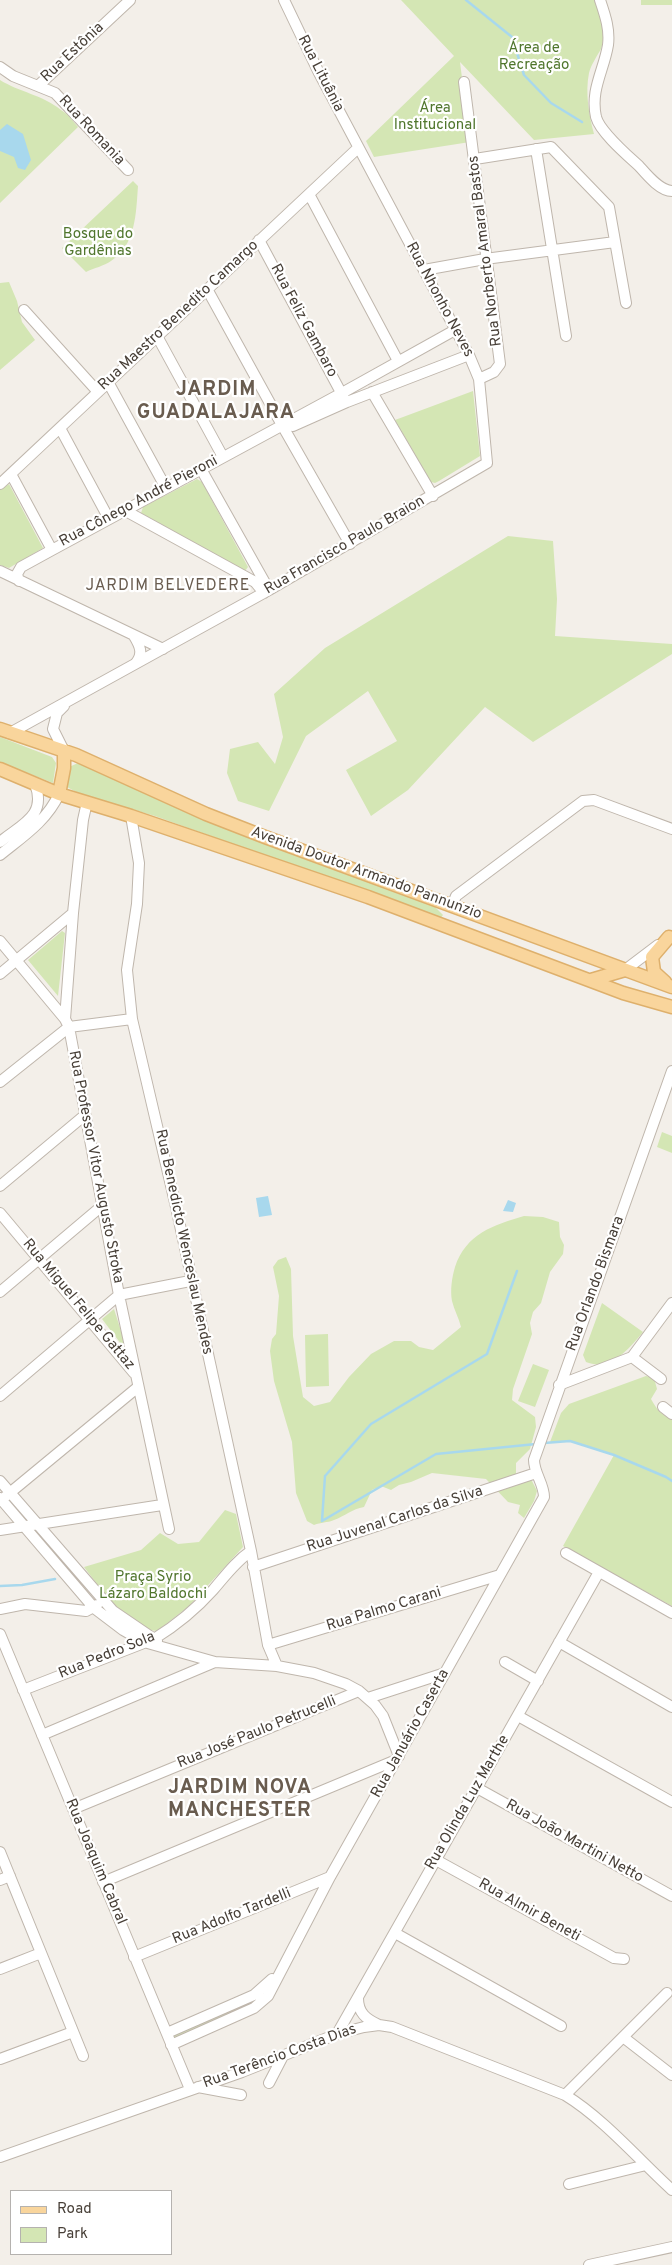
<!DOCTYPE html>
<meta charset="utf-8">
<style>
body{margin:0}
#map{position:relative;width:672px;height:2265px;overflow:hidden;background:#f3efe9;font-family:Overpass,sans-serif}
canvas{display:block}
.legend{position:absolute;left:10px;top:2190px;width:162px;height:65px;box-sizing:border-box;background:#fff;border:1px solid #b5b2af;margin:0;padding:6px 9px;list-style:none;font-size:15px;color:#473f37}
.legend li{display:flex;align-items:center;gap:10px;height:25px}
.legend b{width:25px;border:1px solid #b5b2af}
</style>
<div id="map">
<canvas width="672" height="2265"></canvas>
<ul class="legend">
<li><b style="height:6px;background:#f9d59c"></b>Road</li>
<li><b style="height:14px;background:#d4e6b4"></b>Park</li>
</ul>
</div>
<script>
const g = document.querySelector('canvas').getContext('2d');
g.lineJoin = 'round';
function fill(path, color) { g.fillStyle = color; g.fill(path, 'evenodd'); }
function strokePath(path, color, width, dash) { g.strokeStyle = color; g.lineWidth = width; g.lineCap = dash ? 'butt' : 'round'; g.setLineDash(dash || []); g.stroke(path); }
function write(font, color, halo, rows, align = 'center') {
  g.font = font + ' Overpass,sans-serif'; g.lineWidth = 4.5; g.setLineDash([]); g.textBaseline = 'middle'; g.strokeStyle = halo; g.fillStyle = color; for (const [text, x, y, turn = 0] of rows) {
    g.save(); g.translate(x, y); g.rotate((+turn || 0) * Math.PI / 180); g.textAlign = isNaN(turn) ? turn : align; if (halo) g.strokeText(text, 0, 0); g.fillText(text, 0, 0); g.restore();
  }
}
fill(new Path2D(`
 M401 0H595C601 14 607 33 601 49 597 56 591 65 589 73 585 93 589 115 594 134L534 140 460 62 470 142 374 157 366 141 454 56Z
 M641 0H672V5H641Z
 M0 80C19 92 43 95 61 110 68 114 73 121 78 127L0 203Z
 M133 181 138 186C136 213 136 245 111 261 104 266 94 268 86 272L62 248Z
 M9 282 17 301 22 322 35 340 0 370V283Z
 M473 391 480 456 439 481 435 483 431 482 395 420Z
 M197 479 202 482 248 567 245 571 141 513 143 507Z
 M9 484 43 548 9 568 0 565V490Z
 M508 536 553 541 557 599 555 636 672 644V654L533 742 485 707 408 790 371 816 346 770 397 741 368 691 306 736 269 811 238 801 227 773 230 749 258 742 275 764 283 737 274 694 325 648Z
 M0 737 52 757 56 763 53 783 0 762Z
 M78 763 182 810 435 907 443 915 440 919 155 816 80 794 67 787 69 767Z
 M62 931 65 933 58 996 28 960Z
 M662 1132 672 1136V1153L657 1147Z
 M524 1216 543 1217 559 1222 560 1237 564 1245 563 1254 550 1272 541 1303 533 1312 530 1323 532 1334 513 1389 512 1400 535 1417 536 1427 530 1449 516 1463V1481L530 1477 537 1491 534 1501 524 1518 518 1513 520 1505 508 1502 486 1479 432 1473 411 1482 399 1485 391 1490 381 1486 372 1490 364 1507C352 1509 345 1516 334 1520 327 1523 321 1522 314 1525L307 1521 296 1493 292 1442 274 1381 270 1351 272 1339 276 1334 279 1296 273 1267 278 1260 286 1257 291 1269 293 1336 303 1397 314 1406 330 1402 349 1377 371 1354 394 1341H411L419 1347 433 1350 461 1327C459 1318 454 1310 452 1301 450 1290 452 1277 455 1267 466 1234 493 1225 524 1216Z
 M602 1303 643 1332C629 1349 610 1372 586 1362L583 1355Z
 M114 1309 128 1353 102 1319Z
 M328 1334 329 1386 306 1387 305 1335Z
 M533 1364 549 1370 535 1407 518 1401Z
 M646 1376 654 1378 657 1389 651 1399C657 1410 661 1414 672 1420V1606L563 1546 614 1455 570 1441 550 1442 561 1413 569 1404Z
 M225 1510 236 1514 243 1547 188 1607 157 1631C130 1629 100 1588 84 1567L141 1550 160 1533 178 1544 199 1542Z
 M241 2006 243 2009 174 2039 173 2036Z`), '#d4e6b4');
fill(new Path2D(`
 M7 124 23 134 31 160 25 170 18 168 14 157 0 151V130Z
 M268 1196 272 1215 259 1217 256 1198Z
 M508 1200 516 1203 513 1212 503 1211Z`), '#a8d8ed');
strokePath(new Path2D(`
 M466 0 512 37 524 75 551 103 582 122
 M544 1443 570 1441 614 1455 666 1477 672 1481
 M322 1521 436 1454 536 1444
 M322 1521 325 1476 371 1424 487 1354 517 1271
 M0 1586 22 1585 55 1579`), '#a8d8ed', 2.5);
const minor = new Path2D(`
 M600 0C605 15 610 29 608 45 604 70 590 90 596 117 600 132 627 155 639 166 647 175 660 191 672 191
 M0 67 13 76 55 93 128 170
 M464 82 500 364 494 372 479 379
 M39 85 130 0
 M536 149 566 336
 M475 159 551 147 609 207 626 303
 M309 194 398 361
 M259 240 345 400
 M424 270 485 259 615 242
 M207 289 282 425 350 544
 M24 310 98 392
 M157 336 223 457
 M108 382 166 488
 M372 392 433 496
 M293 426 347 402 469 355
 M60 428 109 519
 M201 469 269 590
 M11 474 52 550
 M0 484 358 148
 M124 510 255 582 264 593
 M0 571 163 649
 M19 581 17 574 21 567 52 550 342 393 455 330
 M134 636C140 646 144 654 135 664
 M10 733 269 590 487 463 479 379 469 355 319 73 284 0
 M64 751 53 729 57 713 64 706
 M87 802 83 820 73 913 65 1019 69 1027 119 1295 169 1529
 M131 816 139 863 137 904 127 970 132 1019 176 1207 251 1551 268 1645 277 1666
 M0 842C22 824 47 816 35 784
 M0 855C22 837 47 821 59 794
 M452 906 456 896 583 801 594 800 672 829
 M0 941 65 1019
 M625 970 658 945
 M0 974 73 913
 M0 1082 69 1027 132 1019
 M0 1186 85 1115
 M0 1213 134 1373
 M0 1292 103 1205
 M632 1357 661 1379
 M559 1385 632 1357 672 1303
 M0 1396 119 1295 190 1281
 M663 1407 672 1414
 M0 1481 113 1611 157 1641
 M6 1496 138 1387
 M0 1498 94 1608 123 1630 144 1642 215 1662 277 1666 314 1673 346 1684 359 1691 375 1705 383 1716 399 1756
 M0 1530 162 1505
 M566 1553 672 1613
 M253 1567 536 1473
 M0 1609 25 1604 86 1611 97 1605
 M0 1634 190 2089
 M559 1642 672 1707
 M268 1645 500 1575
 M505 1662 538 1681
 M23 1690 154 1639C175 1626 196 1609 213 1590 225 1576 236 1561 251 1551
 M368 1698 445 1673
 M518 1716 672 1802
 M42 1735 215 1662
 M477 1788 672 1896
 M73 1809 359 1691
 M0 1852 83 2056
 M436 1860 614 1958 624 1959
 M0 1880 10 1876
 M103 1882 396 1760
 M395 1933 561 2026
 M134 1957 330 1877
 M0 1969 41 1953
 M358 1998C358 2013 366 2019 379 2025
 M167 2033 254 1995 272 1979
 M337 2034 599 1572
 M623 2037 672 2075
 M171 2045 254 2008 268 1996 330 1877 544 1497C544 1484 534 1473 534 1460L672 1071
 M0 2059 73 2032
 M269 2083 283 2056
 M198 2087 241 2095
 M565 2095 667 1993
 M0 2157 242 2072 337 2034 364 2027 379 2025 392 2027 565 2095C603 2118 639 2160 672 2190
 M569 2184 646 2165
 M589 2265 672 2247`);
const major = new Path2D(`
 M0 729 76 755 206 814 265 837 672 987
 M0 769 59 794 131 816 368 897 623 993 672 1007
 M59 794 64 768V751
 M591 980 625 970
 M665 982 654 972 652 957 669 937`);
strokePath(minor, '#bfb6ac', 12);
strokePath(major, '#deb06c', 15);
strokePath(minor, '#fff', 10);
strokePath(major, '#f9d59c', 12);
write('15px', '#50762d', '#fff', [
 ["Área de",534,49],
 ["Recreação",534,66],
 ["Área",435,109],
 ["Institucional",435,126],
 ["Bosque do",98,235],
 ["Gardênias",98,252],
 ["Praça Syrio",153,1578],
 ["Lázaro Baldochi",153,1595]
]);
write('15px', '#473f37', '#fff', [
 ["Rua Estônia",73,53,-43],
 ["Rua Lituânia",320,74,63],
 ["Rua Romania",91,131,47],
 ["Rua Norberto Amaral Bastos",486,251,-97],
 ["Rua Nhonho Neves",439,300,62],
 ["Rua Maestro Benedito Camargo",179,316,-43],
 ["Rua Feliz Gambaro",303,321,62],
 ["Rua Cônego André Pieroni",139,502,-28],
 ["Rua Francisco Paulo Braion",345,546,-30],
 ["Avenida Doutor Armando Pannunzio",366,874,20],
 ["Rua Professor Vitor Augusto Stroka",95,1167,79],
 ["Rua Benedicto Wenceslau Mendes",183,1242,78],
 ["Rua Orlando Bismara",596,1284,-70],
 ["Rua Miguel Felipe Gattaz",78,1305,50],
 ["Rua Juvenal Carlos da Silva",395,1520,-18],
 ["Rua Palmo Carani",384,1610,-17],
 ["Rua Pedro Sola",107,1656,-22],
 ["Rua José Paulo Petrucelli",257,1733,-22],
 ["Rua Januário Caserta",411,1734,-61],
 ["Rua Olinda Luz Marthe",468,1803,-60],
 ["Rua João Martini Netto",574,1842,29],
 ["Rua Joaquim Cabral",95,1862,67],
 ["Rua Almir Beneti",529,1911,29],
 ["Rua Adolfo Tardelli",232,1917,-22],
 ["Rua Terêncio Costa Dias",280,2057,-20]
]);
g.letterSpacing = '1px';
write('16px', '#695c4f', '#fff', [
 ["JARDIM BELVEDERE",168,587]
]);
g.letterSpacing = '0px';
g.letterSpacing = '1px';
write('bold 20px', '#695c4f', '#fff', [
 ["JARDIM",216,391],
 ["GUADALAJARA",216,414],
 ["JARDIM NOVA",240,1789],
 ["MANCHESTER",240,1812]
]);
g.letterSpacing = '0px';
</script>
